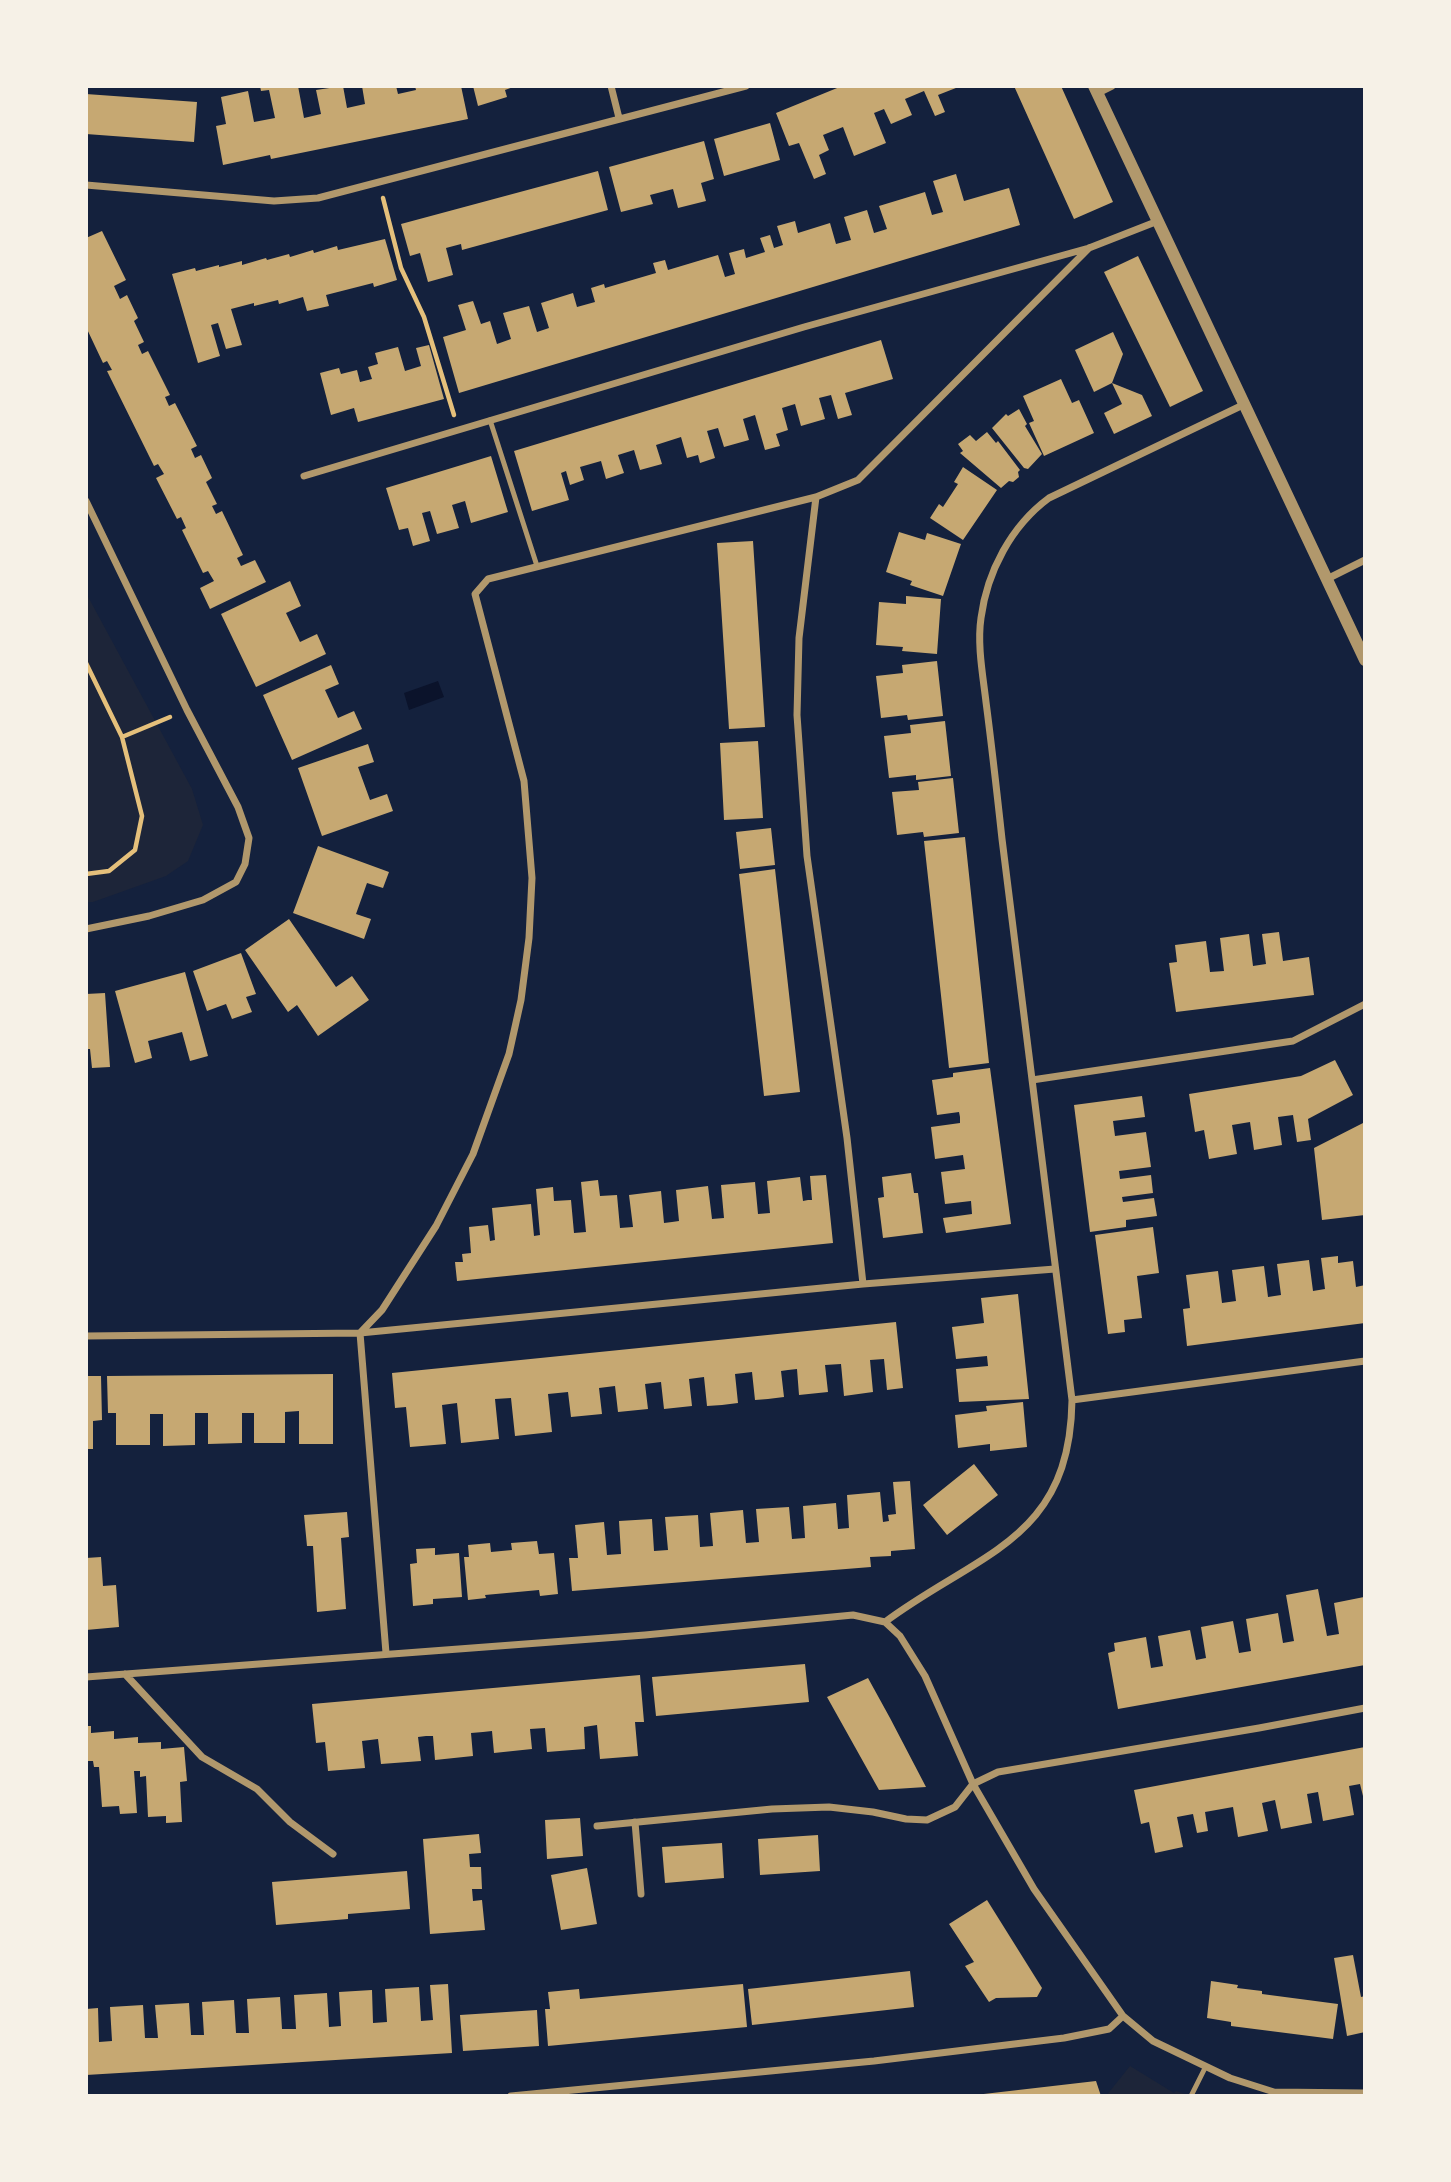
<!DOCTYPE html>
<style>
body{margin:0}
#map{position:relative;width:1451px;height:2182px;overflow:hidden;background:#14213d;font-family:Arial,sans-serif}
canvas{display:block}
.frame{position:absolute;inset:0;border:88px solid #f6f1e7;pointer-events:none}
</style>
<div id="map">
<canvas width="1451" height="2182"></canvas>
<div class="frame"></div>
</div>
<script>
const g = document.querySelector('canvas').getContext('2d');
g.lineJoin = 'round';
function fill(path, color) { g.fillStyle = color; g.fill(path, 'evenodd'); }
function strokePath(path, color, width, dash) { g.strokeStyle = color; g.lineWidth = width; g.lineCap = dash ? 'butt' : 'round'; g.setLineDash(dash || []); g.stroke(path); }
fill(new Path2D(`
 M86 593 192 789 203 825 188 861 166 876 93 902H86Z
 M1130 2066 1174 2093 1176 2091 1191 2096H1106Z`), '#1d2539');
fill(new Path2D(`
 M438 681 444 697 409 710 404 693Z`), '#0b132b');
fill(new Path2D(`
 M260 86H298L304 118 321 114 316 90 343 86 347 108 365 104 362 86H396L398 94 416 90 415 86H461L468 119 271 159 270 155 223 165 216 126 226 124 221 97 248 91 254 122 275 118 269 90 261 91Z
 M473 86H516L505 90 507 97 478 106Z
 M842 86H961L938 95 945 112 935 116 924 91 905 99 912 115 891 124 884 109 874 113 886 143 854 156 843 127 823 135 829 150 819 155 826 174 814 179 799 143 789 146 776 113Z
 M1014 86H1061L1113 202 1074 219Z
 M86 94 197 102 194 142 86 134Z
 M770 123 780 160 724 176 714 139Z
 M704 141 714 179 701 183 706 201 678 208 673 189 650 195 653 204 621 212 609 167Z
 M598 171 608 210 462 250 461 244 446 248 453 275 428 282 420 253 410 256 401 224Z
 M956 174 964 201 1009 188 1020 225 459 393 443 337 466 330 458 305 473 301 481 324 490 321 497 344 511 339 503 313 529 306 537 332 549 328 541 303 573 293 577 307 595 302 591 288 604 284 605 288 656 273 653 263 665 260 668 270 718 255 725 277 735 274 729 253 744 249 746 258 765 252 760 238 770 235 774 248 783 245 777 226 795 221 798 233 830 223 836 244 851 240 844 217 867 210 874 233 887 229 879 206 925 192 932 215 943 212 933 181Z
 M102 231 126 280 114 286 120 299 127 295 138 318 134 321 144 342 138 345 142 354 148 351 170 395 165 397 169 406 175 403 197 446 191 449 195 458 201 455 212 478 206 482 217 504 212 506 216 514 222 511 243 555 237 558 241 566 255 560 266 582 210 609 200 588 214 581 208 571 203 573 182 530 186 528 181 517 177 519 156 478 164 474 158 464 154 466 107 371 112 370 107 361 103 363 86 327V317L88 316 86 311V238Z
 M385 239 397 280 374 287 373 283 326 295 329 306 307 311 303 297 279 304 278 300 254 306V303L231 309 242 345 226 349 218 323 211 325 220 356 198 363 172 274 195 268 196 271 219 265V267L242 261V265L266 258 267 260 289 254 290 257 313 250 314 253 337 246 338 250Z
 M1138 256 1203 391 1170 407 1104 272Z
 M1113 332 1123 354 1112 383 1142 395 1152 416 1114 434 1104 413 1122 404 1112 383 1094 392 1075 350Z
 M881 340 893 379 845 393 852 415 838 419 831 395 819 398 825 419 801 426 795 404 782 408 788 430 776 434 780 446 765 450 755 415 743 419 749 440 724 447 718 428 707 431 715 458 700 463 698 455 687 458 681 437 656 445 662 464 640 470 634 450 618 455 624 473 606 479 601 461 580 467 584 480 570 485 566 471 561 473 569 500 532 511 514 451Z
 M429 345 444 399 358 422 354 408 331 415 320 373 339 368 341 374 357 370 360 382 372 379 368 367 378 364 375 353 398 347 405 371 421 366 416 348Z
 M1061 379 1072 403 1079 400 1094 433 1044 456 1029 423 1034 421 1023 396Z
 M1019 409 1027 424 1025 426 1042 454 1028 469 1024 468 992 428 1006 414 1008 416Z
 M987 432 996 443 998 441 1020 470 1018 472 1019 477 1013 482 1009 481 1001 488 960 453 963 451 958 444 970 435 976 441Z
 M491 456 508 512 471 523 465 501 452 505 459 528 437 534 430 511 422 513 430 541 413 546 408 528 399 530 386 488Z
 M963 467 997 490 963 540 930 518 939 504 943 507 958 484 954 482Z
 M899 532 925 540 927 533 961 544 943 596 910 585 912 581 886 572Z
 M753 541 765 727 729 729 717 543Z
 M290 581 301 606 286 613 300 642 317 634 326 654 256 687 221 614Z
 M906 596 941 599 937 654 902 651 903 647 876 645 879 602 906 604Z
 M937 661 943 716 908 720 907 715 881 718 876 676 903 673 902 665Z
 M331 665 339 684 325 690 338 718 354 711 362 729 292 760 263 695Z
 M945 721 951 776 916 780V775L889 778 884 736 911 733 910 725Z
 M758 741 763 818 724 820 720 743Z
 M368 744 374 762 358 767 370 800 387 794 393 811 322 836 298 768Z
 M953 778 959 833 924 837 923 832 897 835 892 792 919 790 918 782Z
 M771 828 775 865 740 869 736 832Z
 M965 837 989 1063 949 1068 924 841Z
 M318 846 389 872 383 888 367 883 356 914 371 919 364 939 293 913Z
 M775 869 800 1092 764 1096 739 874Z
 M289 919 336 987 352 976 369 1000 318 1036 297 1005 288 1012 245 950Z
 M1279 932 1283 961 1309 957 1314 995 1176 1012 1169 963 1177 962 1175 945 1206 941 1210 972 1224 971 1220 938 1249 934 1253 966 1266 964 1262 934Z
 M241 953 256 994 246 997 252 1012 232 1019 226 1004 207 1011 193 971Z
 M185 972 208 1056 190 1061 182 1032 148 1041 152 1058 135 1063 115 991Z
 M105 993 110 1067 92 1068 90 1049H86V994Z
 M1335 1060 1353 1095 1308 1119 1311 1140 1297 1142 1293 1115 1278 1117 1282 1145 1254 1150 1250 1122 1232 1125 1237 1154 1209 1159 1204 1130 1195 1132 1189 1094 1301 1076Z
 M990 1068 1011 1224 946 1233 943 1218 972 1214 971 1201 945 1204 941 1172 965 1169 963 1155 935 1159 931 1127 960 1123V1117L959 1112 937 1115 932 1080 953 1077V1073Z
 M1142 1096 1145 1117 1113 1121 1115 1136 1146 1132 1151 1167 1119 1171 1120 1179 1151 1175 1153 1193 1122 1197 1123 1202 1154 1198 1157 1216 1126 1220V1227L1090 1232 1074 1105Z
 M1365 1122V1215L1322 1220 1314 1148Z
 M911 1173 914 1193H918L923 1233 883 1238 878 1198 884 1197 882 1177Z
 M826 1175 833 1243 457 1281 455 1262H463L462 1254 471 1253 469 1227 488 1225 490 1241 495 1240 492 1208 531 1204 534 1236 540 1235 536 1189 553 1187 554 1201 571 1200 574 1233 586 1232 581 1182 598 1180 600 1196 617 1195 620 1228 633 1227 629 1195 661 1191 664 1223 672 1222 679 1221 676 1190 708 1186 712 1219 724 1218 721 1185 755 1182 758 1214 770 1213 767 1181 800 1177 803 1201 808 1200H812L810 1176Z
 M1153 1227 1159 1273 1137 1276 1142 1318 1124 1320 1125 1332 1108 1334 1095 1235Z
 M1338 1256V1263L1353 1261 1356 1287 1365 1285V1323L1187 1346 1183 1309 1190 1308 1186 1275 1218 1271 1222 1303 1236 1301 1232 1270 1264 1266 1268 1297 1281 1295 1277 1264 1309 1260 1313 1291 1325 1289 1321 1258Z
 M1018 1294 1029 1399 959 1402 956 1369 988 1366 987 1356 956 1359 952 1327 984 1323 981 1298Z
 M896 1322 903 1388 887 1390 884 1359 870 1360 873 1392 844 1396 841 1364 825 1365 828 1392 799 1395 797 1369 788 1370 781 1371 784 1397 768 1399 755 1400 752 1372 735 1374 738 1403 722 1405 707 1406 704 1377 689 1379 692 1406 664 1409 661 1382 645 1384 648 1409 618 1412 615 1386 599 1388 602 1414 571 1417 568 1392 548 1394 552 1432 515 1436 511 1398 495 1399 499 1439 461 1443 457 1403 442 1405 446 1444 410 1447 406 1407 395 1408 392 1373Z
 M333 1374V1444H299V1411L285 1412V1443H254V1413H242V1443L208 1444V1413H195V1445L163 1446V1414H150V1445H116V1413H108L107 1376Z
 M86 1376H101L102 1420 93 1421V1449H86Z
 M1023 1402 1027 1447 990 1451V1444L958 1448 955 1415 987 1411 986 1406Z
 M974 1464 998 1495 947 1535 923 1505Z
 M910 1481 915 1549 891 1551V1556L870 1557 871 1567 572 1591 569 1558H578L575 1525 604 1522 607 1555 621 1554 619 1521 652 1519 654 1551 668 1550 665 1517 698 1515 700 1547 713 1546 710 1513 743 1510 746 1543 759 1542 756 1509 789 1507 792 1539 805 1538 803 1506 836 1503 838 1529 849 1528 847 1495 880 1492 883 1522 889 1521 888 1515 896 1514 893 1482Z
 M347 1512 349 1537 341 1538 346 1609 317 1612 313 1546H307L304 1515Z
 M537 1541 539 1554 554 1553 558 1594 540 1596 539 1590 485 1595 486 1598 468 1600 464 1557H469L468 1545 490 1543 491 1552 512 1550 511 1543Z
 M435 1548V1555L459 1553 462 1597 433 1599V1604L413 1606 410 1564 417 1563 416 1549Z
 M101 1557 103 1586 116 1585 119 1627 86 1630V1558Z
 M1318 1589 1327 1636 1339 1634 1334 1603 1364 1597 1365 1665 1118 1709 1108 1653 1115 1651 1114 1643 1146 1637 1151 1668 1163 1666 1158 1636 1190 1630 1196 1660 1206 1658 1201 1627 1233 1621 1239 1653 1251 1651 1246 1619 1278 1613 1283 1643 1294 1641 1286 1595Z
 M805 1664 809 1702 656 1716 652 1677Z
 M640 1675 644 1722H635L638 1756 600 1759 597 1725 584 1727 585 1749 547 1752 545 1728 530 1729 532 1749 494 1753 492 1731 483 1732 471 1733 473 1756 435 1760 433 1736H426L418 1737 421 1761 381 1764 378 1739 362 1741 365 1768 328 1771 325 1742 316 1743 312 1704Z
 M868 1678 890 1718 926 1787 879 1790 827 1697Z
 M86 1726H91V1733L114 1731V1739L138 1737V1743L161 1742V1749L184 1747 187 1781 180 1782 182 1822 166 1823V1816L148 1817 146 1776 140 1777V1771H134L137 1813 120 1814 119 1806 102 1807 99 1767H94L93 1761H86Z
 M1365 1747V1804L1360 1784 1349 1786 1354 1815 1323 1821 1318 1792 1307 1794 1312 1823 1281 1829 1275 1800 1262 1803 1268 1831 1238 1837 1233 1807 1205 1812 1208 1831 1197 1833 1193 1814 1177 1817 1183 1847 1155 1853 1149 1822 1141 1824 1134 1790Z
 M580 1818 583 1856 547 1859 545 1820Z
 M479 1834 481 1853 469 1854 470 1867H481L482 1889H472L473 1901 482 1900 485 1930 430 1934 423 1839Z
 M818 1835 820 1871 760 1875 758 1839Z
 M722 1843 724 1878 665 1883 662 1847Z
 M587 1868 597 1924 561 1930 551 1875Z
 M407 1871 410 1909 348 1914V1919L276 1925 272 1882Z
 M987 1900 1042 1988 1037 1997 996 1998 989 2002 965 1966 974 1962 949 1924Z
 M1353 1955 1361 1997 1365 1996V2032L1347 2036 1334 1958Z
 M910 1971 914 2007 752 2025 748 1989Z
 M1211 1981 1238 1985 1237 1988 1262 1991V1994L1338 2004 1333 2039 1231 2026V2022L1207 2018Z
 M448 1984 452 2053 86 2075V2009L98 2008 99 2042 112 2041 110 2007 143 2005 145 2038H158L155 2005 189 2003 191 2035H204L202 2002 234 2000 236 2033H249L247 1999 280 1997 282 2029H296L294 1995 327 1993 329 2027 341 2026 339 1992 372 1990 373 2023 387 2022 385 1989 419 1987 421 2021 433 2020 430 1985Z
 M743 1984 747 2027 548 2046 545 2009H550L548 1992 579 1989 580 1999Z
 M537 2010 539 2046 463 2051 460 2015Z
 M1096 2081 1101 2096H975V2095Z`), '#c6a872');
strokePath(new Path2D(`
 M383 198 401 268 424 317 454 415
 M86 663 122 737 142 816 135 850 109 871 86 874
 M122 737 170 717`), '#e5c07b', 4.5);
strokePath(new Path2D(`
 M490 420 537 566
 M1191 2096 1205 2068`), '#b1986c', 5);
strokePath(new Path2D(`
 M611 86 619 118
 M1098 93 1112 86
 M86 185 274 201 318 198 746 86
 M304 476 804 327 1089 248 1158 221
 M816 497 799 638 797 715 807 856 847 1138 863 1284
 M86 501 187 710 238 807 249 838 245 864 236 882 203 900 149 916 86 929
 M1327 579 1365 560
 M1032 1080 1293 1041 1365 1004
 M86 1336 360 1333 863 1284 1055 1269
 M1072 1400 1365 1361
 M885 1622C979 1552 1070 1541 1072 1400 1048 1213 1024 1026 1002 839 997 793 992 748 986 702 983 676 977 645 981 618 987 572 1011 526 1049 498L1245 404
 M386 1653 360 1333 382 1310 436 1226 473 1154 509 1054 521 1000 529 938 532 878 524 781 475 594 488 579 816 497 858 480 1089 248
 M125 1674 202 1757 257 1789 290 1822 333 1854
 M86 1677 645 1635 853 1615 885 1622 900 1636 925 1676 973 1784 1034 1889 1123 2016 1153 2041 1230 2078 1274 2092 1365 2093
 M635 1822 641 1894
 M597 1826 772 1809 829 1807 873 1812 906 1819 927 1820 955 1807 973 1784 998 1772 1259 1728 1365 1708
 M511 2096 874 2061 1064 2038 1109 2029 1123 2016`), '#b1986c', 7);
strokePath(new Path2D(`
 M1094 86 1365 660`), '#b1986c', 12);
</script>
